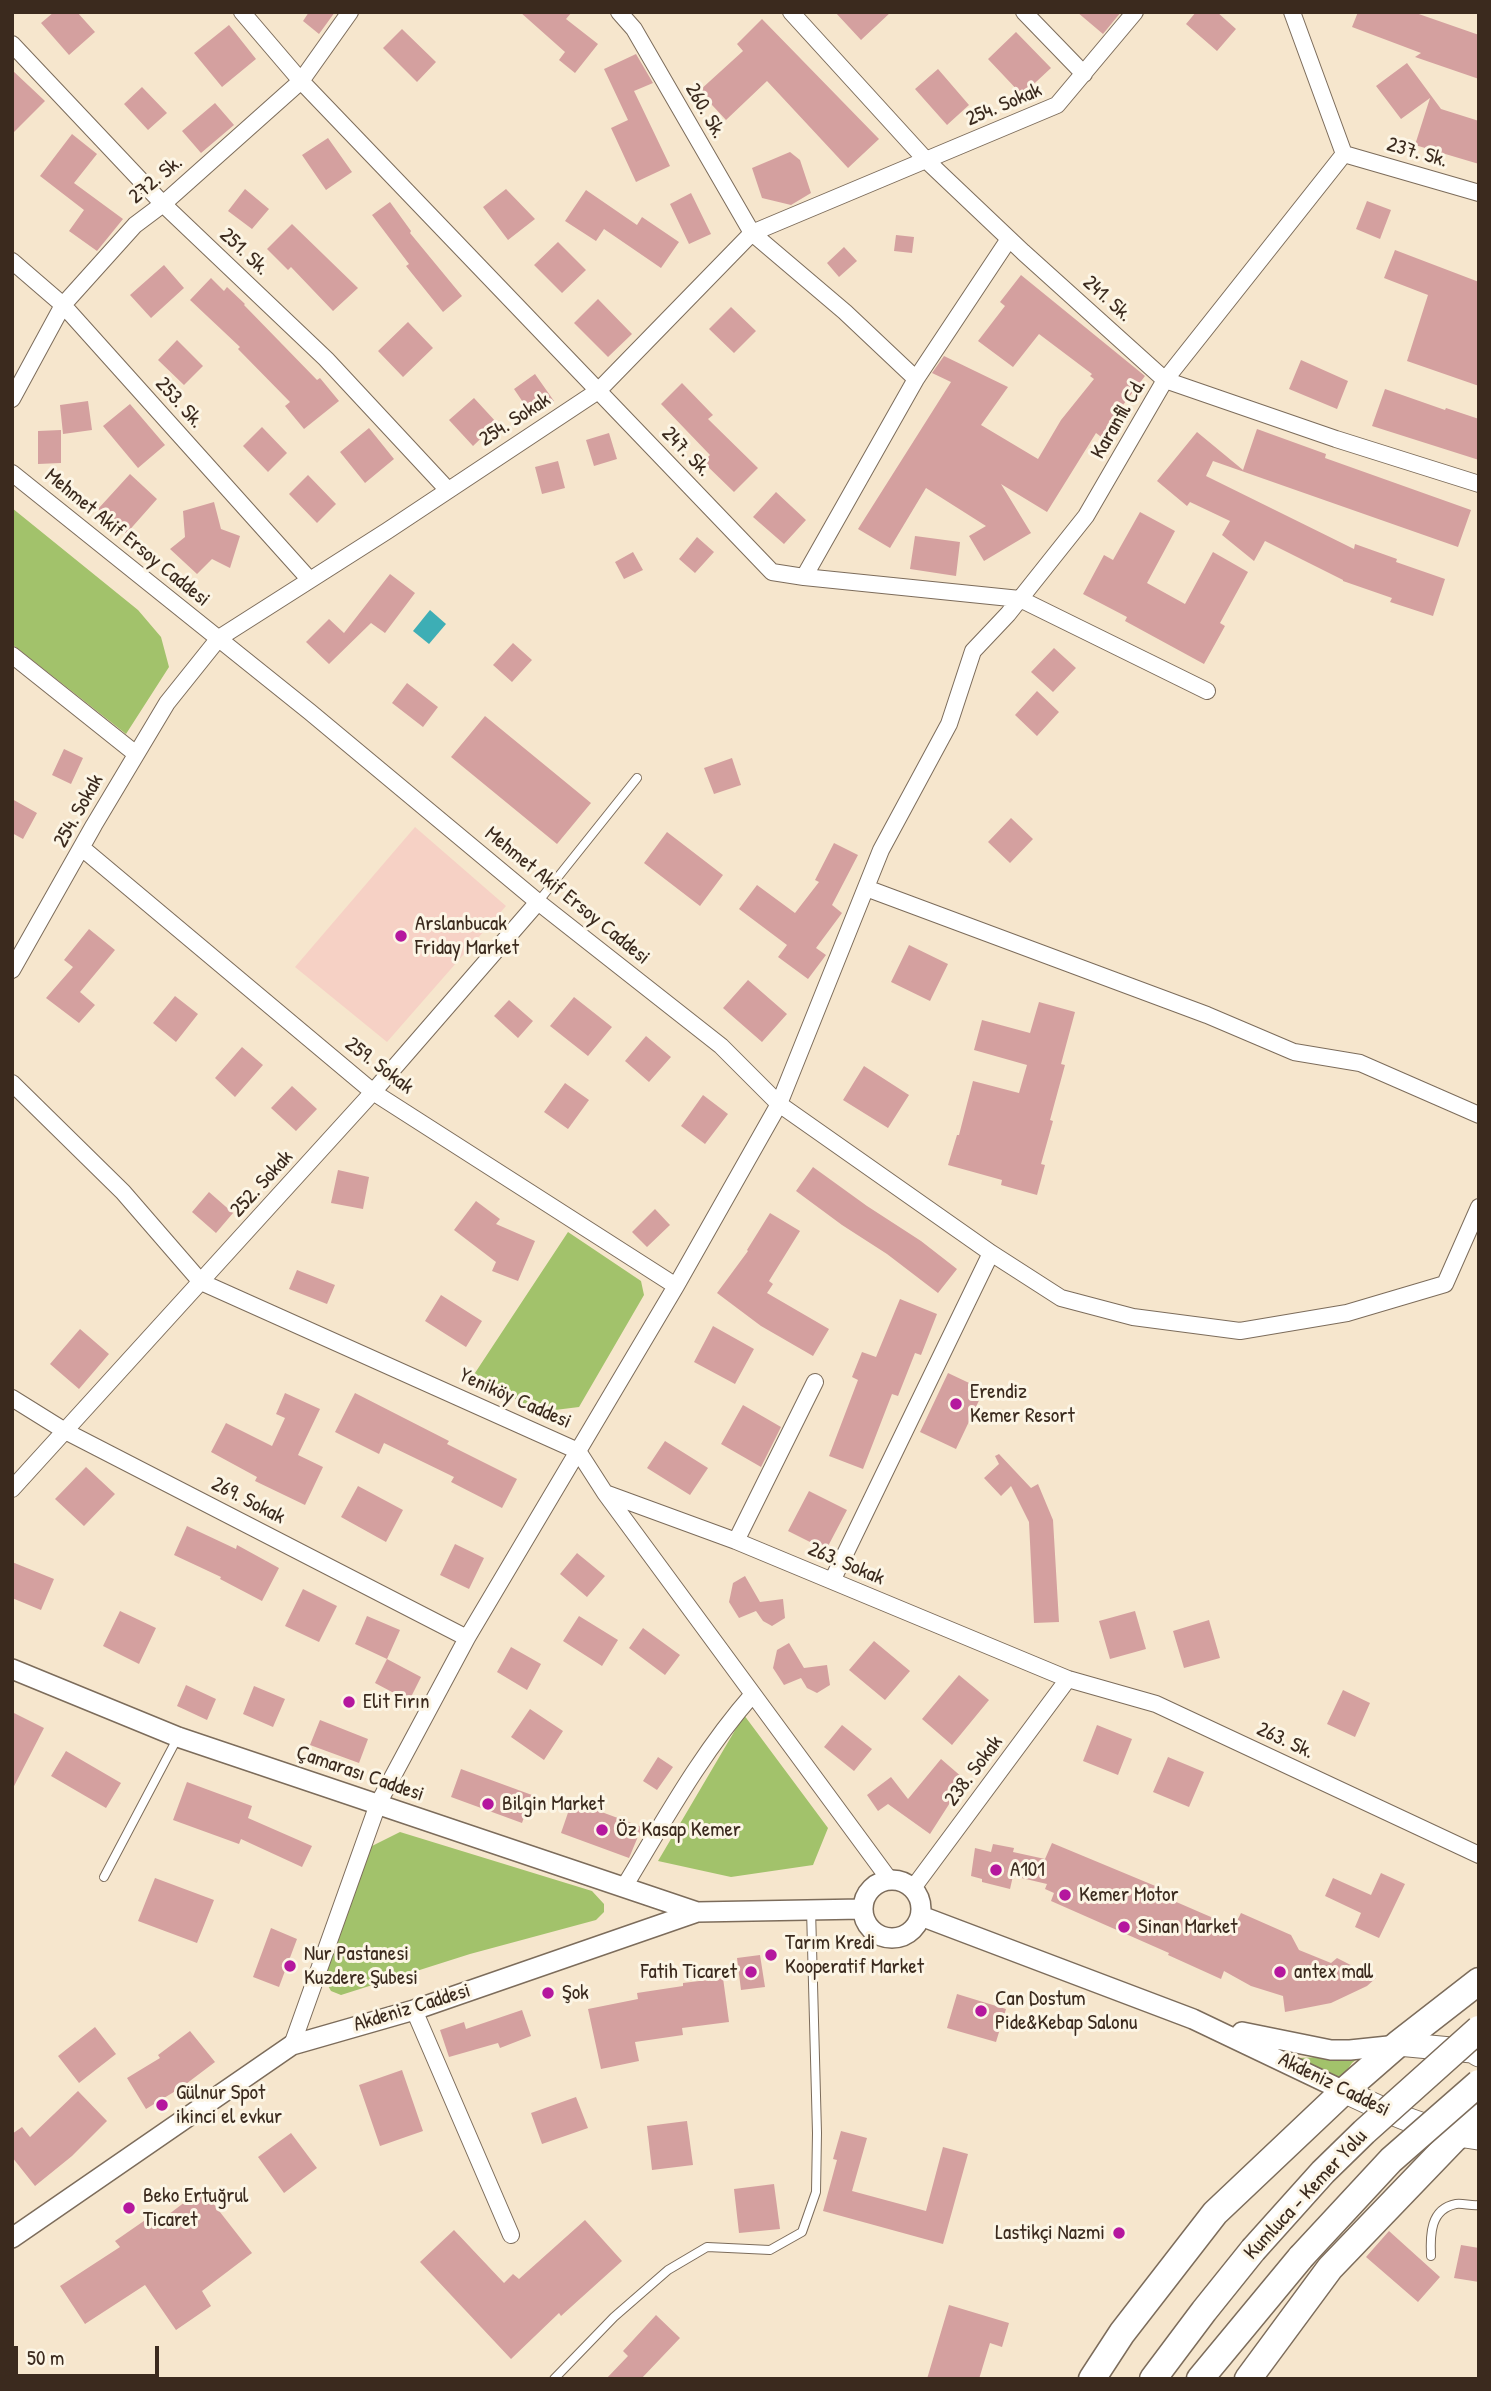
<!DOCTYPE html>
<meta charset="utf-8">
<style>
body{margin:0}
#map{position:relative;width:1491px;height:2391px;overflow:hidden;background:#f6e6cd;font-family:"Patrick Hand",sans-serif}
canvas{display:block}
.frame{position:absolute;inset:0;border:14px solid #3b2a1e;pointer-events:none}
.scale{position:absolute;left:14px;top:2346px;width:145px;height:32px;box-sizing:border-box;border:4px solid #3b2a1e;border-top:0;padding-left:9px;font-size:21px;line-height:24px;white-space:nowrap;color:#3b2a1e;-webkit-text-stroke:5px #fcf5e5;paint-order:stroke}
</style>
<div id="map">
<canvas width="1491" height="2391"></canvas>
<div class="frame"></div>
<div class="scale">50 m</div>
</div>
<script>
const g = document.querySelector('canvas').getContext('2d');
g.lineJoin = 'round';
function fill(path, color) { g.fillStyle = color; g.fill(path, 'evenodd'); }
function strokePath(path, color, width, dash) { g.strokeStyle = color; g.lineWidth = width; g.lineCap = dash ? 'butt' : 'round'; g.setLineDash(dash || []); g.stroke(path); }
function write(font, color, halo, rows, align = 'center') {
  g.font = font + ' "Patrick Hand",sans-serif'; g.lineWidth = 6; g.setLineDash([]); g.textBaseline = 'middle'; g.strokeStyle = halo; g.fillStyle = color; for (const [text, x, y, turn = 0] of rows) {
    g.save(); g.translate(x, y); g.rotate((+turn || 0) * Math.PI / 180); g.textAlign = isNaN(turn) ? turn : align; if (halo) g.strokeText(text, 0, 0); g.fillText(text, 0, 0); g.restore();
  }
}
fill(new Path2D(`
 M415 827 506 906 387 1042 295 967Z`), '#f6d1c5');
fill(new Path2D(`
 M12 508 138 610 161 637 169 667 126 734 12 644Z
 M568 1232 641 1281 644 1295 579 1407 539 1412 473 1376Z
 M744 1715 828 1828 813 1865 731 1877 658 1861Z
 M400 1832 592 1891 604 1904V1912L596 1920 470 1954 341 1995 331 1991 327 1984 326 1966 368 1848Z
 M1362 2055 1352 2063 1339 2082 1300 2063 1299 2058Z`), '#a2c26b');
fill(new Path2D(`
 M430 610 446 624 429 644 413 631Z`), '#3daeb5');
fill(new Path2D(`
 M54 12H77L95 32 69 55 41 23Z
 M309 12H335L319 34 303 21Z
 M520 12H572L566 19 598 44 575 73 559 60 565 52Z
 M835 12H891L861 40Z
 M1077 12H1121L1103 34Z
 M1196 12H1217L1236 29 1217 51 1186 24Z
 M1358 12H1413L1479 35V79L1415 57 1421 53 1352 27Z
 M762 19 879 139 848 168 767 81 726 120 699 91 743 51 737 44Z
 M229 25 256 59 222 87 194 53Z
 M402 29 436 62 417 82 383 48Z
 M1016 32 1051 68 1022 95 988 59Z
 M636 54 653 83 634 91 670 166 636 182 611 128 628 120 604 69Z
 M1407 63 1441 109 1479 121V164L1415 145 1430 98 1401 119 1376 86Z
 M938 69 969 105 947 125 915 89Z
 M12 70 45 101 12 134Z
 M142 87 167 113 148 130 124 104Z
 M215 103 234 125 201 153 182 131Z
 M72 134 97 154 74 183 123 219 97 251 69 231 84 210 40 176Z
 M328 138 352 172 326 190 302 155Z
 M790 152 800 160 811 193 791 205 762 198 752 168Z
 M245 189 269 209 252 229 228 211Z
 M506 189 535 219 508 240 483 207Z
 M586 190 637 225 642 217 679 242 661 268 604 229 596 241 565 221Z
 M691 193 711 234 689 244 670 204Z
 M1367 201 1391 210 1380 239 1356 229Z
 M390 202 411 231 410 233 462 296 443 312 406 266 409 264 372 215Z
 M292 224 358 288 333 311 291 267 288 270 267 249Z
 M896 235 914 237 912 253 894 251Z
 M558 242 586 270 562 293 534 265Z
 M844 247 857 261 839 277 827 263Z
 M1395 250 1479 282V386L1407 361 1428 295 1384 278Z
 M164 265 184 288 151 318 130 295Z
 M1021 275 1145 376 1120 409 1124 412 1104 439 1096 433 1047 512 1001 484 1031 533 984 561 969 536 986 526 926 488 890 548 858 529 951 382 932 373 944 356 1008 387 981 425 1038 459 1061 420 1094 379 1090 376 1092 374 1039 334 1013 367 978 341 1005 306 1000 302Z
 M211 278 224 291 227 287 245 304 244 305 317 380 320 378 339 401 304 429 285 406 290 402 238 349 240 347 190 300Z
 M598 299 632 334 608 357 574 323Z
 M731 307 756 331 734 353 709 329Z
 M408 322 433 348 403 377 378 351Z
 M177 340 203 366 184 385 158 360Z
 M1301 360 1348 381 1337 409 1289 389Z
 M535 374 554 401 533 417 514 389Z
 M682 383 713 415 708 419 758 468 734 492 703 462 710 455 661 404Z
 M1385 389 1445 410 1446 408 1479 419V460L1372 426Z
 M474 398 497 423 473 446 449 420Z
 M88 401 92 430 63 434 60 405Z
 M130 404 165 445 138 468 103 426Z
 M262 427 287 453 268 472 243 446Z
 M369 428 394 459 365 483 340 452Z
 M1257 429 1326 454 1325 458 1471 510 1458 547 1213 461 1206 476 1354 549 1355 544 1397 559 1396 562 1445 579 1433 616 1390 602 1392 598 1343 581V580L1265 541 1254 561 1222 535 1230 521 1190 502 1187 506 1157 481 1197 432 1243 470Z
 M61 430V463L38 464V431Z
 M609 433 617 459 594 466 586 440Z
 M558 461 565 488 542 494 535 467Z
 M130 474 157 499 126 534 98 509Z
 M308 475 336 504 317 523 289 494Z
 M776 492 806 520 784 544 753 517Z
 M214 502 221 529 240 536 230 568 212 559 197 574 170 549 185 537 183 511Z
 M1140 512 1175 531 1147 583 1185 604 1213 552 1248 572 1220 623 1225 626 1204 664 1125 621 1127 617 1083 594 1104 555 1113 560Z
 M915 536 960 542 956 576 910 569Z
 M697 537 714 552 695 573 679 559Z
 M633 552 643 570 624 579 615 562Z
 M390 574 415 593 385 633 371 623 329 664 306 642 329 619 344 633Z
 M513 643 532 660 512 682 493 665Z
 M1054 648 1076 668 1053 692 1031 672Z
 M407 683 438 707 423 727 392 703Z
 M1037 691 1059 712 1037 736 1015 715Z
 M485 716 591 803 557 844 451 757Z
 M64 749 83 758 71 784 52 775Z
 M732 758 741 785 714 794 704 768Z
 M12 799 37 813 23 839 12 833Z
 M1011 818 1033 839 1010 863 988 842Z
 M667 832 723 875 700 906 644 863Z
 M834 843 858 855 832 905 842 913 816 948 826 955 808 979 778 957 787 945 739 909 757 885 795 913 819 882 815 880Z
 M89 929 115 950 80 992 95 1005 79 1023 46 998 73 967 64 960Z
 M909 945 948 964 930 1001 891 982Z
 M748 980 787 1014 762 1042 723 1008Z
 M175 996 198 1014 176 1042 153 1023Z
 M574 997 612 1027 588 1056 550 1026Z
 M509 1000 533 1021 518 1038 494 1016Z
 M1039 1002 1075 1012 1061 1064 1065 1065 1050 1120 1053 1121 1041 1164 1045 1165 1037 1195 1001 1185 1002 1180 948 1165 957 1135H959L973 1081 1019 1093 1027 1065 974 1050 982 1020 1030 1033Z
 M646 1036 671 1057 649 1082 625 1061Z
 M242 1047 263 1065 235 1097 215 1078Z
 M864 1066 909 1095 888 1128 843 1100Z
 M565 1083 589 1100 568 1129 544 1112Z
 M292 1086 317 1109 296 1131 271 1108Z
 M703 1095 728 1114 705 1144 681 1126Z
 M813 1167 867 1206 921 1241 957 1269 938 1293 887 1254 842 1225 796 1191Z
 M338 1170 369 1177 363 1209 331 1203Z
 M209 1192 233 1213 216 1233 192 1212Z
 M476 1201 500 1219 496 1224 535 1241 518 1281 492 1271 496 1262 454 1230Z
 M655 1209 670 1225 647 1247 632 1232Z
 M770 1213 800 1231 769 1281 773 1284 767 1293 829 1329 813 1356 761 1326 717 1293 748 1251 747 1250Z
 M297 1270 335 1285 327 1304 289 1289Z
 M441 1295 482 1321 466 1347 425 1321Z
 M900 1299 937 1314 921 1355 915 1353 898 1396 892 1394 863 1469 829 1456 858 1380 852 1377 862 1352 876 1357Z
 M713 1326 754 1349 735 1384 694 1362Z
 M80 1329 109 1354 79 1389 50 1364Z
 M948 1373 984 1390 956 1449 920 1432Z
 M285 1393 320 1409 298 1455 323 1467 305 1505 255 1481 257 1477 211 1452 226 1423 272 1446 285 1418 276 1414Z
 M355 1393 449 1441 447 1444 517 1479 502 1508 451 1482 454 1477 384 1443 379 1454 335 1432Z
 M743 1405 781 1427 761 1467 721 1444Z
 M665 1441 708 1468 690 1495 647 1468Z
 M999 1454 1031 1488 1038 1484 1053 1520 1059 1622 1034 1623 1029 1522 1011 1486 1001 1496 984 1478 999 1464 995 1456Z
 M86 1467 115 1494 84 1526 55 1499Z
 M358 1486 403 1510 386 1542 341 1517Z
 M809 1491 847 1510 826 1550 788 1531Z
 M187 1526 236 1549 237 1545 279 1568 262 1601 220 1579 221 1577 174 1555Z
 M455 1544 484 1558 469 1589 440 1575Z
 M577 1553 605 1576 587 1597 560 1574Z
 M12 1562 54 1579 41 1610 12 1598Z
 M745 1576 760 1602 783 1599 785 1618 772 1626 763 1621 756 1611 739 1618 729 1602 733 1583Z
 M303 1589 337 1606 319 1642 285 1626Z
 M120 1611 156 1628 139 1664 103 1646Z
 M1135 1611 1146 1649 1110 1659 1099 1621Z
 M367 1616 400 1630 387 1659 355 1644Z
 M579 1616 618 1640 602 1666 563 1641Z
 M1209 1620 1220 1658 1184 1668 1173 1631Z
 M643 1628 680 1655 665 1675 629 1648Z
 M874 1641 910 1671 885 1700 849 1670Z
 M789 1643 804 1668 827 1665 830 1685 817 1693 807 1688 801 1678 784 1685 773 1668 777 1650Z
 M511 1647 541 1664 527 1690 497 1672Z
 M387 1659 421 1677 409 1701 375 1683Z
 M959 1675 989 1700 952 1745 922 1719Z
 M186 1685 216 1699 207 1720 177 1706Z
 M254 1686 285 1699 273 1727 243 1714Z
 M1343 1690 1370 1703 1355 1737 1327 1724Z
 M530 1709 563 1731 544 1760 511 1737Z
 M12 1712 44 1728 12 1790Z
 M320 1720 368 1739 359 1763 310 1745Z
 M842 1725 872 1749 854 1771 824 1747Z
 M1097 1725 1132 1739 1118 1775 1083 1761Z
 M66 1751 121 1783 106 1808 51 1776Z
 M658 1757 673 1767 657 1790 643 1781Z
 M1168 1757 1204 1772 1189 1807 1153 1792Z
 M941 1759 970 1784 956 1800 953 1798 930 1834 888 1804 878 1811 867 1795 891 1777 908 1799Z
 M461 1769 532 1795 522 1823 451 1797Z
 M187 1782 252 1806 248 1818 312 1846 302 1867 241 1839 239 1844 173 1820Z
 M572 1801 642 1827 629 1858 561 1833Z
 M1052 1843 1177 1895 1174 1901 1234 1927 1241 1913 1291 1935 1299 1950 1331 1963 1337 1958 1376 1978 1367 1986 1331 2003 1285 2012 1283 1996 1251 1986 1224 1971 1221 1979 1168 1955 1169 1953 1051 1901 1054 1893 1045 1889 1047 1884 1013 1876 1010 1889 982 1882V1879L971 1876 975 1848 991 1852 993 1844 1014 1848 1013 1852 1045 1859Z
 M1381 1873 1405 1884 1379 1938 1355 1927 1361 1913 1325 1896 1333 1878 1371 1895Z
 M155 1878 214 1900 197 1943 138 1921Z
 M271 1928 297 1939 279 1987 253 1977Z
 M760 1955 765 1987 741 1990 737 1958Z
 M723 1978 729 2022 682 2028 683 2035 635 2042 639 2061 601 2069 588 2009 638 1999 637 1993 683 1986V1983Z
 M957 1994 1006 2009 996 2042 947 2028Z
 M522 2010 531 2036 500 2048 498 2043 449 2057 440 2030 464 2022 466 2029Z
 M95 2027 116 2054 79 2083 58 2056Z
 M190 2031 215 2062 182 2087 146 2109 127 2078 160 2058 158 2055Z
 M402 2070 423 2131 380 2146 359 2085Z
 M78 2091 107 2121 72 2156 35 2186 12 2157V2134L22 2127 30 2137Z
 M576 2097 588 2128 542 2144 531 2113Z
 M687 2121 693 2165 652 2170 647 2126Z
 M841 2131 867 2138 852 2191 926 2211 943 2147 968 2154 943 2244 823 2211 837 2160 833 2159Z
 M291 2133 317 2168 284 2193 258 2157Z
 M774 2184 780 2229 739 2233 734 2189Z
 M202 2189 252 2253 202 2291 211 2306 176 2330 145 2285 85 2324 60 2286 120 2247 115 2241 151 2216 156 2224Z
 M585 2220 622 2261 561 2316 559 2313 511 2359 420 2262 454 2230 504 2283 513 2274 519 2279Z
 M1389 2231 1440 2277 1418 2302 1366 2257Z
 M1461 2245 1479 2248V2282L1454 2278Z
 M949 2305 1009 2323 1002 2347 990 2343 979 2379H927Z
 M656 2315 680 2338 641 2379H606L628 2356 623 2351Z`), '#d4a09f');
const service = new Path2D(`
 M538 902 637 778
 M104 1877 178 1737
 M1431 2256C1430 2235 1430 2209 1456 2204 1463 2203 1471 2206 1479 2205
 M554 2379 614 2317 668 2270 707 2247 770 2250 802 2232 816 2192 817 2133 811 1909`);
const minor = new Path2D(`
 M242 12 301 81 772 572 804 577 916 379 845 312 752 233 634 29 619 12
 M791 12 926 160 1023 252 1165 380 1336 439 1479 484
 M1024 12 1084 74
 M1292 12 1344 154 1165 380 1086 516 1008 614 973 651 949 724 881 850 779 1104 991 1253 1061 1298 1133 1317 1240 1331 1347 1313 1445 1284 1479 1207
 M12 44 163 204 326 359 447 489
 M1344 154 1479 193
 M12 261 63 305 309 579
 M916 379 1009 239
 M12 399 63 305 135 225 163 204 301 81 350 12
 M12 473 310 712 538 902 721 1046 779 1104 676 1286 467 1638 378 1804 292 2045
 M804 577 1020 599 1207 691
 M12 655 136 754
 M82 848 373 1092 676 1286
 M866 888 1207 1015 1294 1052 1360 1063 1479 1115
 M12 970 94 825 167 703 219 638 387 531 598 391 752 233 1057 105 1135 12
 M12 1083 123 1192 201 1282 578 1451 605 1493 889 1879
 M12 1398 65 1431 467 1638
 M12 1489 373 1092 538 902
 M605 1493 736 1541 1068 1679 1156 1704 1479 1855
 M736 1541 815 1382
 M832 1581 991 1253
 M624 1887C664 1821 701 1753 753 1694
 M913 1888 1068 1679
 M414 2010 511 2235`);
const tertiary = new Path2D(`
 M12 1669 178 1737 697 1912
 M863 1909a29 29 0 1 1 58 0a29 29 0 1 1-58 0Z
 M921 1916 1193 2019 1344 2091
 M1242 2032 1331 2050H1350L1398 2045
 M12 2238 292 2045 414 2010 697 1912 862 1909`);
const secondary = new Path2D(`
 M1398 2044 1472 2051 1479 2055
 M1344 2091C1388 2112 1430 2132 1479 2138`);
const trunk = new Path2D(`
 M1092 2379 1122 2333 1215 2213 1344 2091 1398 2044 1479 1981
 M1153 2379 1204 2311 1253 2250
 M1200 2379 1301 2257
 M1248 2379 1330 2268 1454 2139 1479 2117`);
strokePath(service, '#7c6c5b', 10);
strokePath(minor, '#7c6c5b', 18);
strokePath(tertiary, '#7c6c5b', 22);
strokePath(secondary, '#7c6c5b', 25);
strokePath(trunk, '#7c6c5b', 29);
strokePath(service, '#fff', 8);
strokePath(minor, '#fff', 16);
strokePath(tertiary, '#fff', 19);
strokePath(secondary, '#fff', 23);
strokePath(trunk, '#fff', 26);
const trunkBridge = new Path2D(`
 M1253 2250 1323 2172 1364 2132 1479 2029
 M1301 2257 1391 2160 1479 2083`);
strokePath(trunkBridge, '#7c6c5b', 29, []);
strokePath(trunkBridge, '#fff', 26);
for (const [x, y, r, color] of [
 [401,936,7,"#b5179e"],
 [956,1404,7,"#b5179e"],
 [349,1702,7,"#b5179e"],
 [488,1804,7,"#b5179e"],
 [602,1830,7,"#b5179e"],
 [996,1870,7,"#b5179e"],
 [1065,1895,7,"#b5179e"],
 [1124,1927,7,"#b5179e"],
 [771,1955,7,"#b5179e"],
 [290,1966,7,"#b5179e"],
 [751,1972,7,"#b5179e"],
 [1280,1972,7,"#b5179e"],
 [548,1993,7,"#b5179e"],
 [981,2011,7,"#b5179e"],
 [162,2105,7,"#b5179e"],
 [129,2208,7,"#b5179e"],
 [1119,2233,7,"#b5179e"]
]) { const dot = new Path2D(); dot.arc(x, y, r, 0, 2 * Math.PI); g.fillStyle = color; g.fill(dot); strokePath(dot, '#fcf5e5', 2.5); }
write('21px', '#3b2a1e', '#fcf5e5', [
 ["254. Sokak",1004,105,-23],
 ["260. Sk.",705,111,60],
 ["237. Sk.",1417,153,16],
 ["272. Sk.",156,180,-40],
 ["251. Sk.",244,252,43],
 ["241. Sk.",1107,299,42],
 ["253. Sk.",179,403,48],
 ["Karanfil Cd.",1119,419,-60],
 ["254. Sokak",515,420,-33],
 ["247. Sk.",686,452,46],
 ["Mehmet Akif Ersoy Caddesi",127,538,39],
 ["254. Sokak",79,811,-61],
 ["Mehmet Akif Ersoy Caddesi",567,896,39],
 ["259. Sokak",379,1066,37],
 ["252. Sokak",262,1184,-48],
 ["Yeniköy Caddesi",515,1399,24],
 ["269. Sokak",248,1501,27],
 ["263. Sokak",846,1564,23],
 ["263. Sk.",1285,1741,25],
 ["238. Sokak",974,1771,-53],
 ["Çamarası Caddesi",360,1774,19],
 ["Akdeniz Caddesi",412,2008,-17],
 ["Akdeniz Caddesi",1334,2085,26],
 ["Kumluca - Kemer Yolu",1306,2195,-47]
]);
write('21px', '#3b2a1e', '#fcf5e5', [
 ["Arslanbucak",415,924],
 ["Friday Market",415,948],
 ["Erendiz",970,1392],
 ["Kemer Resort",970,1416],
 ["Elit Fırın",363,1702],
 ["Bilgin Market",502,1804],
 ["Öz Kasap Kemer",616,1830],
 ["A101",1010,1870],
 ["Kemer Motor",1079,1895],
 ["Sinan Market",1138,1927],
 ["Tarım Kredi",785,1943],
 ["Kooperatif Market",785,1967],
 ["Nur Pastanesi",304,1954],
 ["Kuzdere Şubesi",304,1978],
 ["Fatih Ticaret",737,1972,"right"],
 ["antex mall",1294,1972],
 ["Şok",562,1993],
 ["Can Dostum",995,1999],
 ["Pide&Kebap Salonu",995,2023],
 ["Gülnur Spot",176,2093],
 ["ikinci el evkur",176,2117],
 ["Beko Ertuğrul",143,2196],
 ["Ticaret",143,2220],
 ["Lastikçi Nazmi",1105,2233,"right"]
], 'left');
</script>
